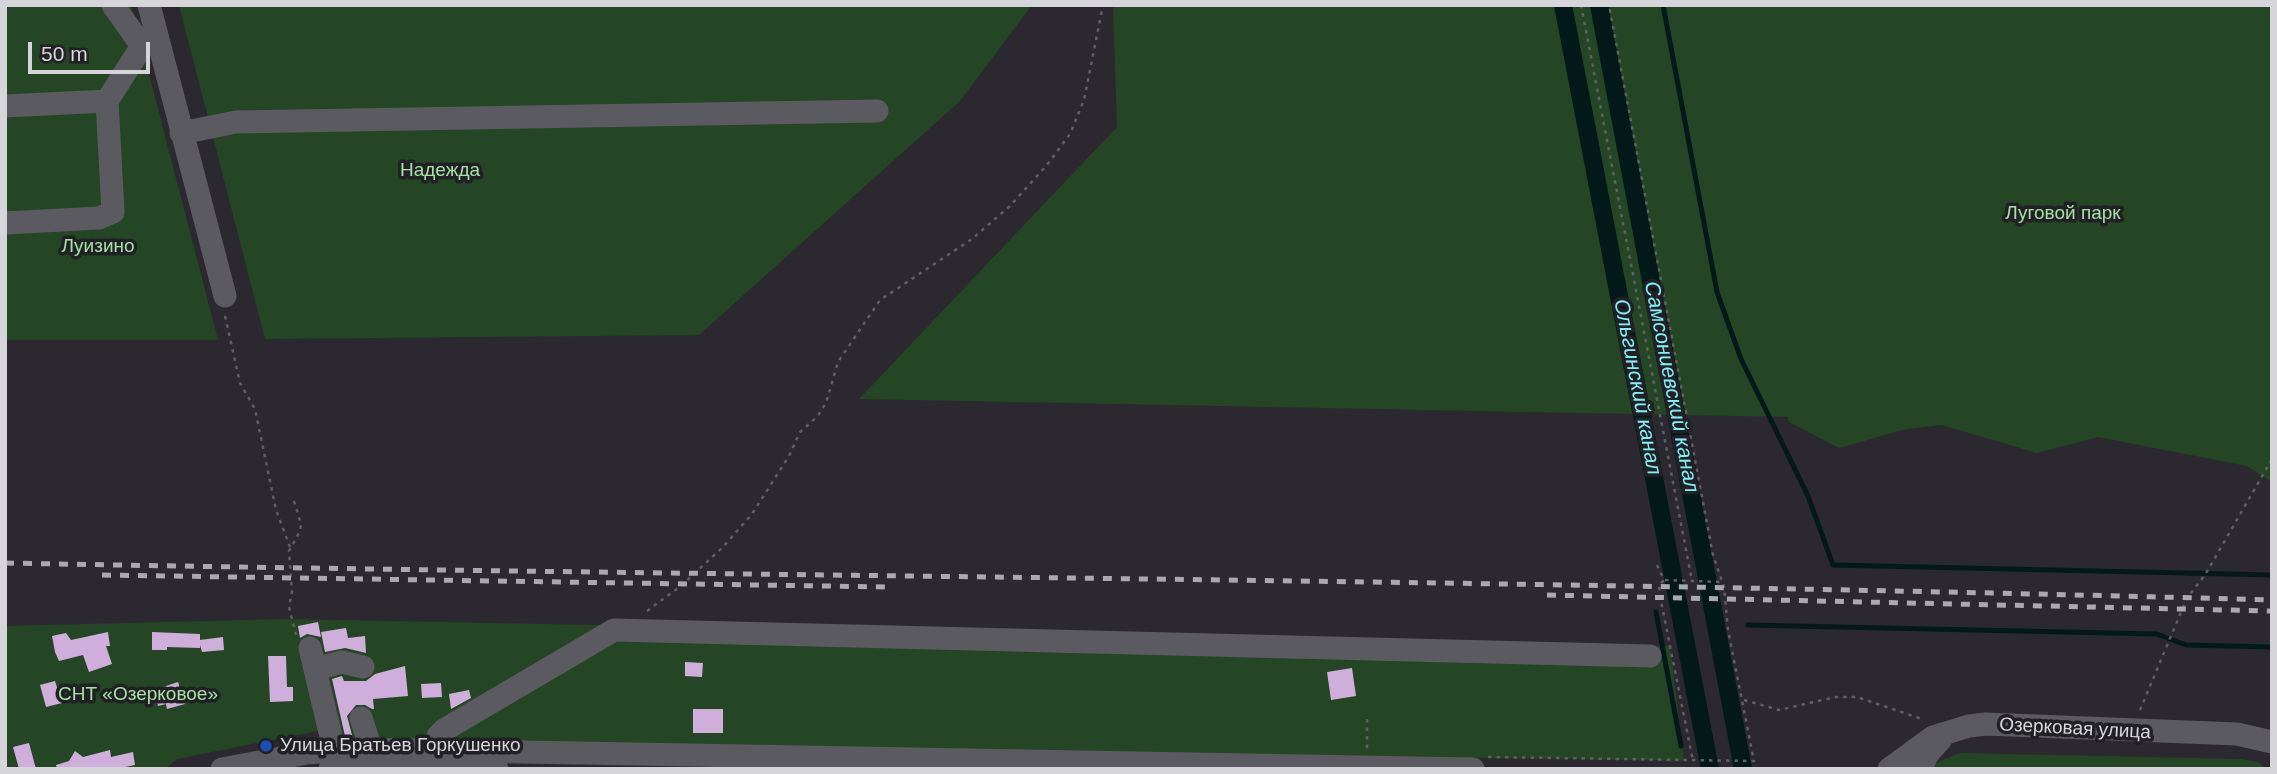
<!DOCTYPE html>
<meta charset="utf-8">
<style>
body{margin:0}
#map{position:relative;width:2277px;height:774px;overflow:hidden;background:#2b292f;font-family:Arial,sans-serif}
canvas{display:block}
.frame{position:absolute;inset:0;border:7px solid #d6d5d9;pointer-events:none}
.scale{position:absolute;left:28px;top:42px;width:122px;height:32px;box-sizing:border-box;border:4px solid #d6d5d9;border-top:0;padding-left:9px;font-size:21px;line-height:24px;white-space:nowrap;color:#d6d5d9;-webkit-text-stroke:5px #212025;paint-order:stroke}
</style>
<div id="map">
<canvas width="2277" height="774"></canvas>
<div class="frame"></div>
<div class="scale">50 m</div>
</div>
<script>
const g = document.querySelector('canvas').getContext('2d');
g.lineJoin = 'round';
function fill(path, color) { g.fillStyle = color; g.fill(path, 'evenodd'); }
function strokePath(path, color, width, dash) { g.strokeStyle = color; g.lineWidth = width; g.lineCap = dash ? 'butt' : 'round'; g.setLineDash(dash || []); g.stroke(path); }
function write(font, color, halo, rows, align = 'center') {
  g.font = font + ' Arial,sans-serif'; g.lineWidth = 7; g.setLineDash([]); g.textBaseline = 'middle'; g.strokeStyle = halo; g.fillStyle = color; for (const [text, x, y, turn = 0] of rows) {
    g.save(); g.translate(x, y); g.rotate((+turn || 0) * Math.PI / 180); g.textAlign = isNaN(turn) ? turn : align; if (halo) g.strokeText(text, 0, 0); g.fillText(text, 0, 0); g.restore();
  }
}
fill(new Path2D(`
 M5 5H131L218 340H5Z
 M179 5H1032L960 101 699 335 265 339Z
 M1113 5H2272V482L2247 466 2098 437 2037 453 1942 425 1906 429 1839 448 1789 422 1788 417 859 399 1117 127Z
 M287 619 1670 646 1684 761 344 740 317 731 177 759 165 769H5V626Z
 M1960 753 2241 759 2258 762 2267 769H1933L1936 763Z`), '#244624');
strokePath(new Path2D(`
 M1663 5 1717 292 1741 359 1808 496 1833 565 2272 575
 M1656 612 1681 746
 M1748 625 2157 634 2186 645 2272 647`), '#021819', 5);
strokePath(new Path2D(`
 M1563 5 1710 769
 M1599 5 1743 769`), '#021819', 18);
fill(new Path2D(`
 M318 622 321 637 307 634 300 638 298 626Z
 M346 628 348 638 365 636 366 653 345 648 325 652 321 632Z
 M108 632 110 646H106L112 664 89 672 83 655 59 661 55 652 52 636 66 633 71 640Z
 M152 632 200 634V640L223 637 224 650 202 652 200 645V648L167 647V650H152Z
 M268 656H286L287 687H293V701L270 702Z
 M685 662 703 663 702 677 685 676Z
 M405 666 408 696 373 699 374 709H372L365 705H356L347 716 352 735 345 736 332 679 342 676 344 681H366L375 674Z
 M1352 668 1356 696 1331 700 1327 672Z
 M55 681 62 703 46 707 40 685Z
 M178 682 185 704 167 709 166 704 158 706 154 690Z
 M441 683 442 697 422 698 421 684Z
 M469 690 471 698 451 709 449 694Z
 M693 709H723V733H693Z
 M29 743 36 769H19L13 747Z
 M110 750 111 757 133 752 135 765 116 769H57L56 765 69 761 75 751 83 757Z`), '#d0aedb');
strokePath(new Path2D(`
 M1581 5 1692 581
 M225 316 240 383 255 409 276 510 290 547
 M294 501 301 524 300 531 289 551 292 592 289 607 296 635
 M1657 565 1664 580 1659 585 1660 596 1693 761
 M1665 580 1721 582
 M647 611 682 585 723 547 752 514 789 456 800 432 817 417 826 403 838 362 880 300 972 239 1010 206 1047 165 1070 134 1084 100 1103 5
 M1744 700 1779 710 1836 697H1857L1922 719
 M2140 710 2187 598 2205 575 2272 459
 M1367 748V717
 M1488 757 1754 761 1728 630 1724 587 1713 555 1609 5`), '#5f5e63', 2.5, [3.5, 5]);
strokePath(new Path2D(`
 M113 5 142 46 154 42
 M149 5 225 296
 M5 106 107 101
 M181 133 236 122 877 111
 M5 223 99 218 113 212 107 101 142 46
 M310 648 337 762
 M315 669 342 662 363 667
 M361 718 371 749
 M436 749 438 736 444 730 614 630 1650 656
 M222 769 307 753 354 749 1473 769
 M330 769 375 766 497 769
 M1889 769 1933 737 1969 726 1986 724 2237 734 2272 742
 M1921 769 1927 755 1941 739`), '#5c5a61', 23);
strokePath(new Path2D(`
 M5 563C761 577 1516 579 2272 600
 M102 575 889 587
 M1547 595 2272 611`), '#aaa9ad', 5, [9, 9]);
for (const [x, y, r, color] of [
 [266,746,7,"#1a4fb4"]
]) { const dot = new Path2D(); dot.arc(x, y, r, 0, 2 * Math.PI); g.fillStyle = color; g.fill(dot); strokePath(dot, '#212025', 2.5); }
write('19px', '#a5e0a4', '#212025', [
 ["Надежда",440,171],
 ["Луговой парк",2063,214],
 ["Луизино",98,247],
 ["СНТ «Озерковое»",138,695]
]);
write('19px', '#d6d5d9', '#212025', [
 ["Озерковая улица",2075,729,3]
]);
write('19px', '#d6d5d9', '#212025', [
 ["Улица Братьев Горкушенко",280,746]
], 'left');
write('italic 21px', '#81f0f6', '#212025', [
 ["Ольгинский канал",1637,387,79],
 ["Самсониевский канал",1671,387,79]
]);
</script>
